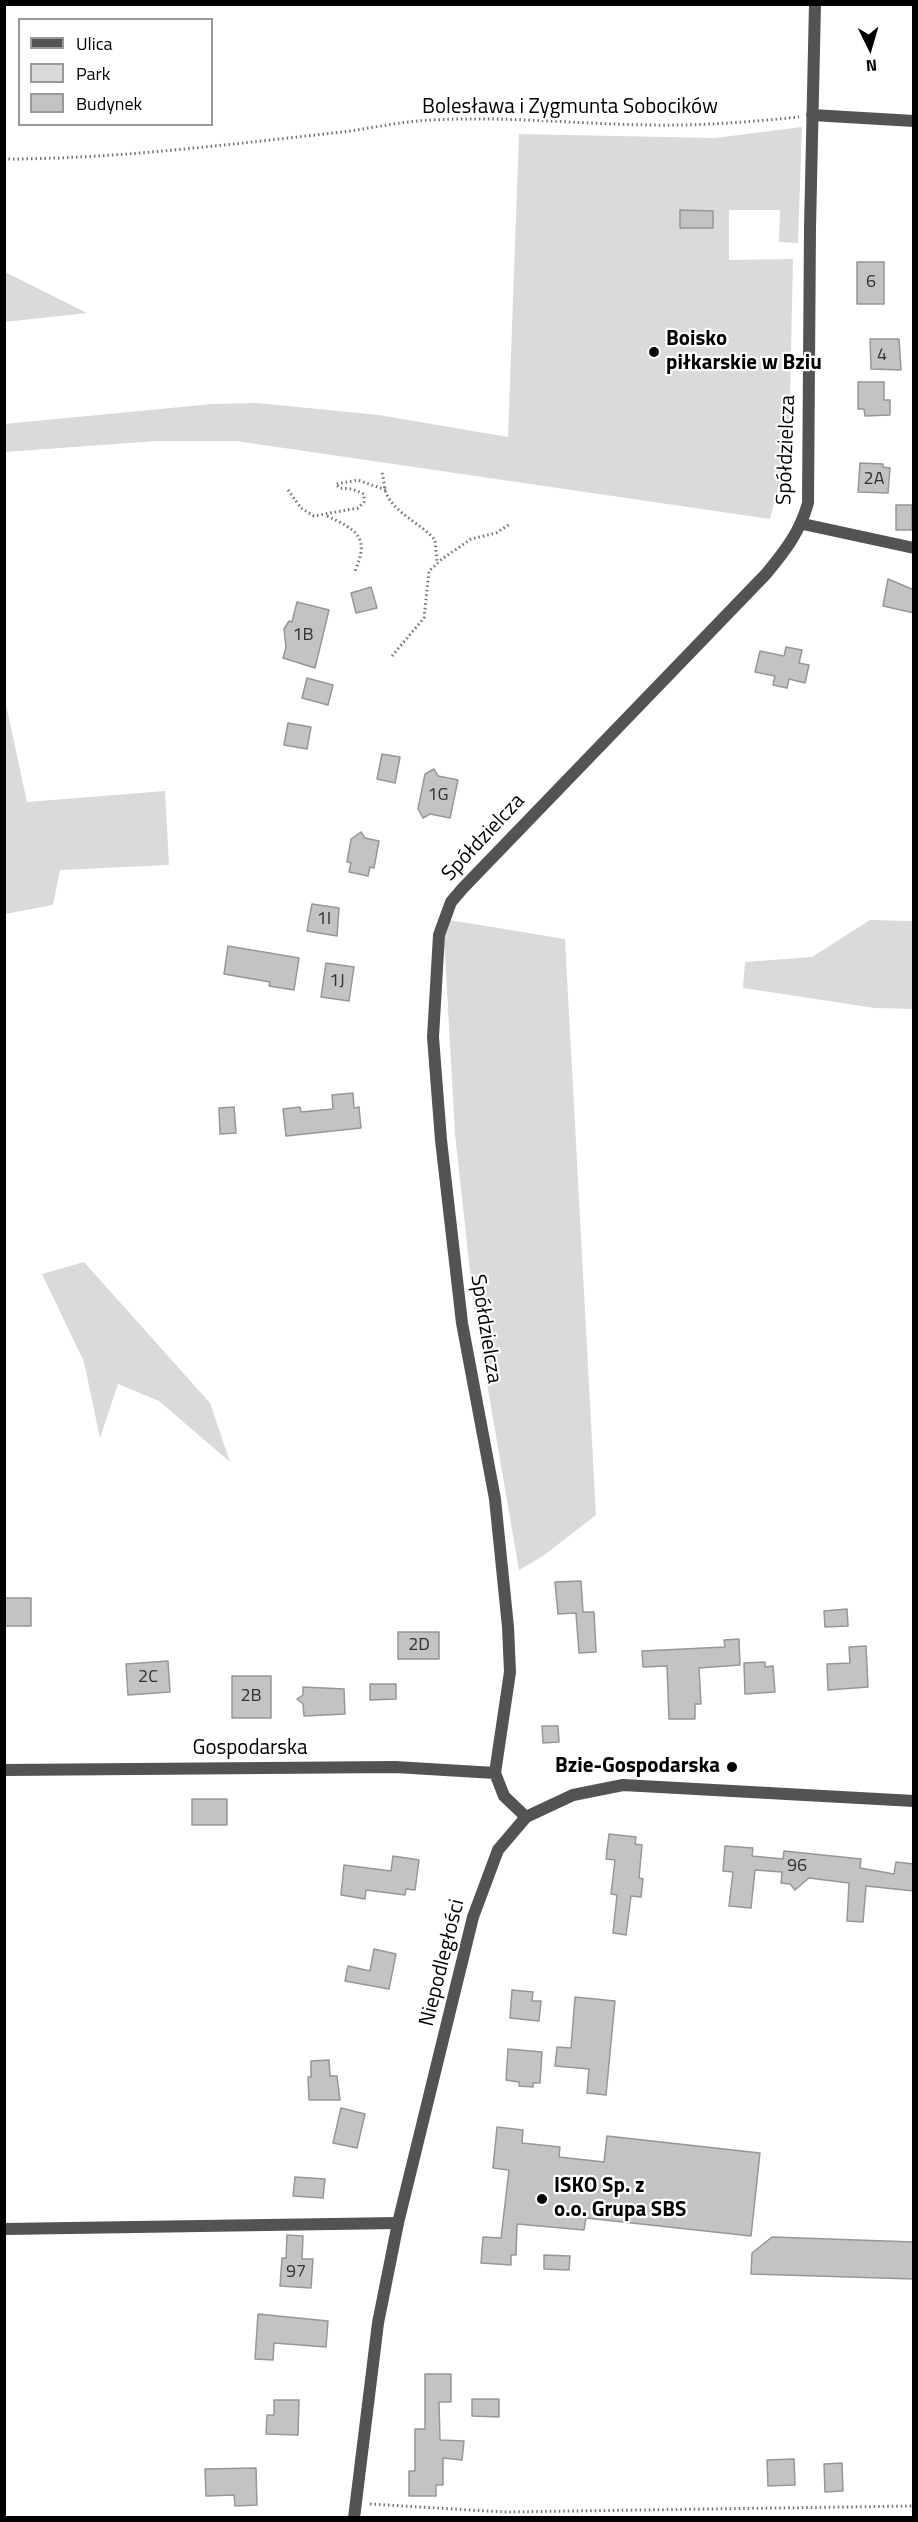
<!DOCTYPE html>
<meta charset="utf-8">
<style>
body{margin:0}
#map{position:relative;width:918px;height:2522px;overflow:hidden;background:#fff;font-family:"Titillium Web",sans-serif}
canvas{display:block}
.frame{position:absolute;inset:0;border:6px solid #000;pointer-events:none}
.legend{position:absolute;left:18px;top:18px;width:195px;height:108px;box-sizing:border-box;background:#fff;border:2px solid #999;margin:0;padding:8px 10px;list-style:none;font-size:18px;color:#000}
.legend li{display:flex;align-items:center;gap:12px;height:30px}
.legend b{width:30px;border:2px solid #999}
.north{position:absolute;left:840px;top:18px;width:60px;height:60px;-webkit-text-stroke:4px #fff;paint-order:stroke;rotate:175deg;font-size:16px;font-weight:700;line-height:24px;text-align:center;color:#000}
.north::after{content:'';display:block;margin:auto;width:21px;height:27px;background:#000;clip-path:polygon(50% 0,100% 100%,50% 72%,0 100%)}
</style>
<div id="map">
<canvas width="918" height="2522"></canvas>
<div class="frame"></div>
<ul class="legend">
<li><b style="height:8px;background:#535353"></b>Ulica</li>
<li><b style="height:16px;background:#dadada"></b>Park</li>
<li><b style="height:16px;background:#c3c3c3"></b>Budynek</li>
</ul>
<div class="north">N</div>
</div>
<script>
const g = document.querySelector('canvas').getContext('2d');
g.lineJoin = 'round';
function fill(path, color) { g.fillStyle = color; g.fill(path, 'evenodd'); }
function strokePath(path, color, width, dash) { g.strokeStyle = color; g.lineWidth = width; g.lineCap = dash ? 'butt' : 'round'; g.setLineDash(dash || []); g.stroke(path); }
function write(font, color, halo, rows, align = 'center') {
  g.font = font + ' "Titillium Web",sans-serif'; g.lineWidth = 4.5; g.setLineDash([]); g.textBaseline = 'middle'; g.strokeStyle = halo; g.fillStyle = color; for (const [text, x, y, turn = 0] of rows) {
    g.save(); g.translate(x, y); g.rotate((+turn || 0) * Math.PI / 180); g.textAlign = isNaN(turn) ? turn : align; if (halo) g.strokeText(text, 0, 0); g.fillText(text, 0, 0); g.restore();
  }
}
fill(new Path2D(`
 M802 127 798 243 779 242 780 210H729V260L793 259 789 445 770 519 236 441H157L5 452 4 424 212 404 257 403 379 415 508 437 519 134 715 138Z
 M5 272 87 313 5 322Z
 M5 700 27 802 165 791 169 865 60 870 53 905 5 914Z
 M443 919 565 939 596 1515 543 1556 519 1570 474 1308 455 1134Z
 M870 920 913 921V1009L875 1008 743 988 745 962 812 957Z
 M84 1262 210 1403 230 1462 159 1401 118 1384 100 1438 84 1362 42 1274Z`), '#dadada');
const building = new Path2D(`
 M680 210 713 211V228H680Z
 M857 262H884V304H857Z
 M870 339H899L901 370 871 369Z
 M858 382H884V400H890V415L865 416 864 409H858Z
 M860 463 883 464V467L890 468 888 493 858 492Z
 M896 505H912V530H896Z
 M888 579 914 590V613L883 606Z
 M371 587 377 608 356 613 351 593Z
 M297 602 329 610 315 668 283 658 286 647 284 629 289 621 292 622Z
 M786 647 802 650 799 663 809 665 805 683 789 679 787 688 773 685 775 676 755 672 760 651 784 656Z
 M307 678 333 685 328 705 302 698Z
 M288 723 311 727 307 749 284 745Z
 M382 754 400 757 395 783 377 779Z
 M434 769 438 776 458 780 450 818 430 814 423 818 418 809 425 774Z
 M361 832 365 838 379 841 374 868 370 867 368 876 349 872 351 863 347 862 351 839Z
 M312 904 339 908 337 936 307 931Z
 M228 946 299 958 294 990 269 986 270 982 224 974Z
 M326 963 354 967 349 1001 321 997Z
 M353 1093 354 1108 359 1107 361 1128 286 1136 283 1109 300 1107 301 1112 333 1109 332 1095Z
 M234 1107 236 1133 220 1134 219 1108Z
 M581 1581 583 1612H594L596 1652 579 1653 576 1613 558 1614 555 1582Z
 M4 1598H31V1626H4Z
 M847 1609 848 1626 825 1627 824 1611Z
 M398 1632H439V1659H398Z
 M739 1639 740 1665 699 1668 701 1704H695V1719H669L667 1666 643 1667 642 1651 725 1647 724 1640Z
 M866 1646 868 1687 828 1690 827 1664 850 1663 849 1647Z
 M168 1661 170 1692 128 1695 126 1664Z
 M765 1662V1667L773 1666 775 1692 745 1694 744 1663Z
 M232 1676H271V1718H232Z
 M370 1684H396V1699L370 1700Z
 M303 1687 344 1689 345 1714 304 1716 303 1704 297 1699 303 1695Z
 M542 1726H558L559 1742 543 1743Z
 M192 1799H227V1825H192Z
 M609 1834 636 1837 635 1844 642 1845 639 1878 643 1879 641 1897 631 1896 626 1935 613 1933 617 1895 611 1894 615 1860 606 1859Z
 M725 1846 753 1848 752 1856 783 1859 784 1851 861 1859 860 1868 894 1874 896 1862 914 1864V1891L866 1886 863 1922 847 1921 849 1883 809 1878 795 1890 790 1884 781 1883 782 1872 755 1870 751 1908 729 1906 733 1872 723 1871Z
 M393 1856 419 1860 415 1890 406 1889 405 1895 366 1890 365 1899 341 1895 344 1865 391 1871Z
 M374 1949 396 1954 389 1989 345 1981 348 1966 370 1971Z
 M512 1990 533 1992 532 2001H541L539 2021 510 2018Z
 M575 1997 615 2001 606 2095 587 2093 589 2069 555 2066 557 2047 571 2048Z
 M508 2049 542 2052 540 2083H533V2087L519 2086V2082L506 2080Z
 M329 2060 330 2076H337L340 2100H309L308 2077H311V2061Z
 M341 2108 365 2114 357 2148 333 2143Z
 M497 2127 523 2130 522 2143 560 2147 559 2157 604 2162 607 2136 760 2153 751 2236 586 2218 584 2230 517 2224 516 2255H511V2265L481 2263 483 2237 501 2238 509 2170 493 2168Z
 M295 2177 325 2179 323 2198 293 2196Z
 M287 2235 303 2236 302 2259H313L311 2288 280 2286 282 2258H286Z
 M772 2237 914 2242V2279L751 2274 752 2253Z
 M544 2255 570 2256 569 2270 544 2269Z
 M258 2314 328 2321 326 2347 274 2343 273 2360 255 2359Z
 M425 2374H451V2402H439L440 2440 464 2441 462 2460 443 2458V2485H436V2496H409V2471H415V2429H425Z
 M472 2399H499V2417L472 2416Z
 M274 2400H299L298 2435 266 2434 267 2415H274Z
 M794 2459 795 2485 768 2486 767 2460Z
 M842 2463 843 2491 825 2492 824 2464Z
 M256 2468 257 2505 235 2506 234 2495 206 2496 205 2469Z`);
fill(building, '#c3c3c3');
strokePath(building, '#979797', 1.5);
strokePath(new Path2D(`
 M4 159C117 159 231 144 343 132 373 128 403 121 433 120 505 116 577 124 650 125 700 126 749 122 799 117
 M382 473C384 479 384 487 386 493 395 514 421 523 435 540L437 562
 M288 490 301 508 314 516 358 508 364 502V494L352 489 339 488 336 484 358 480 386 490
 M327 516C357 530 370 537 355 571
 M392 656 424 618 429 571 442 559 471 539 496 533 510 524
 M370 2504 504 2512 914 2506`), '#757575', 3, [1.5, 3]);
strokePath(new Path2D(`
 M812 115 914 121
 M803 524 914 548
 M4 1770 395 1767 495 1773
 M526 1817 504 1796 495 1773 510 1672 508 1627 495 1499 462 1323 441 1140 433 1037 439 935 451 902 463 888 766 574C785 551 800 532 808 503L810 228 815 4
 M4 2229 398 2223`), '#535353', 12);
strokePath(new Path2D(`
 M354 2518 378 2323 398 2223 473 1917 498 1850 526 1817 573 1795 623 1785 914 1801`), '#535353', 12);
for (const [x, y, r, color] of [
 [654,352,6,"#000"],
 [732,1767,6,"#000"],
 [542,2199,6,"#000"]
]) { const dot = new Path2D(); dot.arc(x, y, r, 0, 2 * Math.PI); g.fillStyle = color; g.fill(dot); strokePath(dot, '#fff', 2); }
write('18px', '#313131', null, [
 ["6",871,283],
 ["4",882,356],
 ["2A",874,480],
 ["1B",303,636],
 ["1G",438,796],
 ["1I",324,920],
 ["1J",337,982],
 ["2D",419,1646],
 ["2C",148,1678],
 ["2B",251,1697],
 ["96",797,1867],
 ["97",296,2273]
]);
write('21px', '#000', '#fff', [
 ["Bolesława i Zygmunta Sobocików",570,108],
 ["Spółdzielcza",787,450,-88],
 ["Spółdzielcza",484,838,-47],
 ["Spółdzielcza",485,1329,81],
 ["Gospodarska",250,1749],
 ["Niepodległości",443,1963,-76]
]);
write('bold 21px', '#000', '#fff', [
 ["Boisko",666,340],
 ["piłkarskie w Bziu",666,364],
 ["Bzie-Gospodarska",720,1767,"right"],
 ["ISKO Sp. z",554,2187],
 ["o.o. Grupa SBS",554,2211]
], 'left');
</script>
